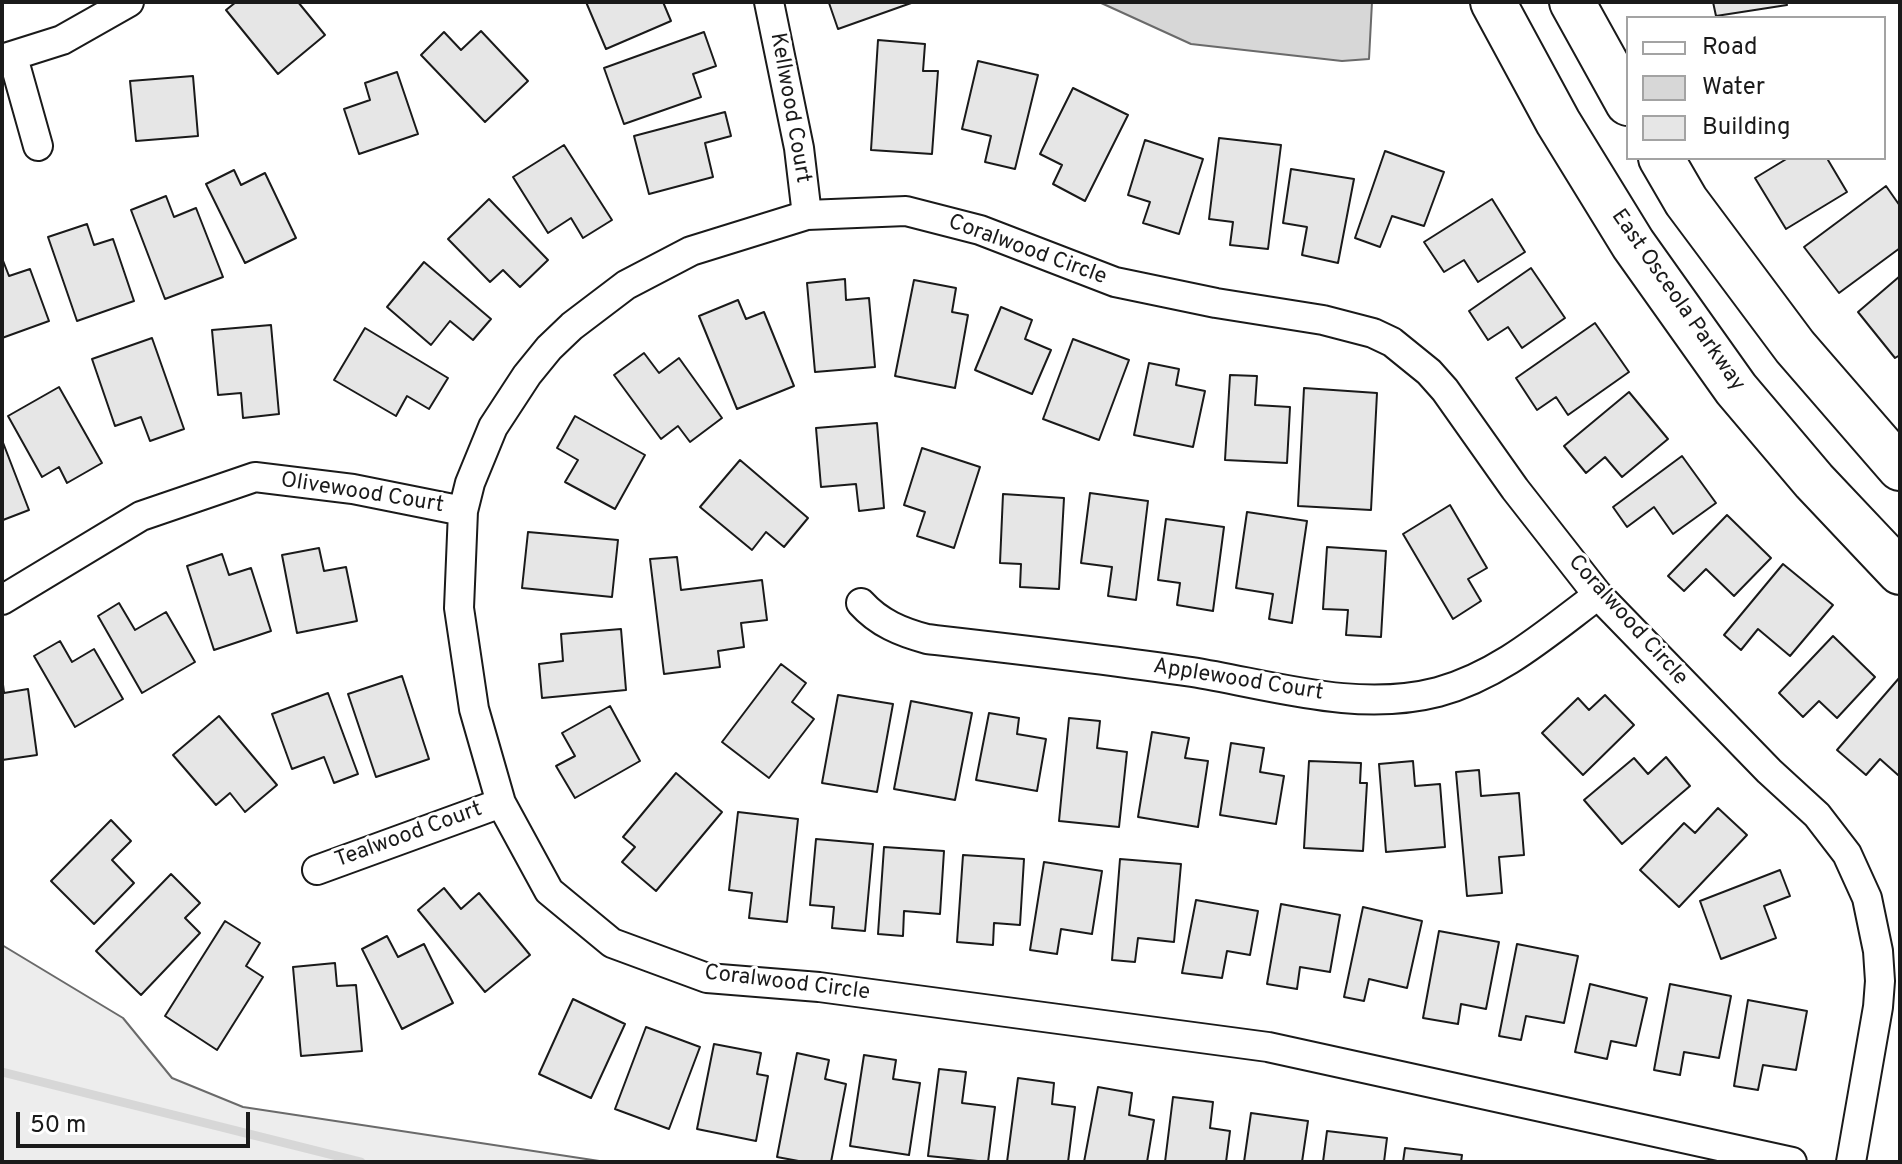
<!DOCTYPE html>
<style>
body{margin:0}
#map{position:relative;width:1902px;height:1164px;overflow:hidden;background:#fff;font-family:Overpass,sans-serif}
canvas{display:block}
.frame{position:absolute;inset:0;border:4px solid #1a1a1a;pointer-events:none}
.legend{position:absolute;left:1626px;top:16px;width:260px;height:144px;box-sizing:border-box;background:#fff;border:2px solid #a3a3a3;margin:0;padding:10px 14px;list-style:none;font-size:24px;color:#1a1a1a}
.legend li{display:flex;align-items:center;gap:16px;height:40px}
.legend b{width:40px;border:2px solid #a3a3a3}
.scale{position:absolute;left:16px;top:1112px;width:234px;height:36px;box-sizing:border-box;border:4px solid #1a1a1a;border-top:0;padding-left:10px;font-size:24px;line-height:28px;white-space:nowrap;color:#1a1a1a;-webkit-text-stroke:6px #fff;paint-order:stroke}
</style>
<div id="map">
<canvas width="1902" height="1164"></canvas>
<div class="frame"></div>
<ul class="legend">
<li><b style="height:10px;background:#fff"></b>Road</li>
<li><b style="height:22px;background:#d7d7d7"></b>Water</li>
<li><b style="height:22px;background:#e6e6e6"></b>Building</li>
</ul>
<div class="scale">50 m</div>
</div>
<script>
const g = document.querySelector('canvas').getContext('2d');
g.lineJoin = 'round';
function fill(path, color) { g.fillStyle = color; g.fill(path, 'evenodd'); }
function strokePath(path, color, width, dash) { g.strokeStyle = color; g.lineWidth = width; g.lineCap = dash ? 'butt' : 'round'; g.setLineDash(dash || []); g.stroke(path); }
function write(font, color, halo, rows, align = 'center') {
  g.font = font + ' Overpass,sans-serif'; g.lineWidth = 6; g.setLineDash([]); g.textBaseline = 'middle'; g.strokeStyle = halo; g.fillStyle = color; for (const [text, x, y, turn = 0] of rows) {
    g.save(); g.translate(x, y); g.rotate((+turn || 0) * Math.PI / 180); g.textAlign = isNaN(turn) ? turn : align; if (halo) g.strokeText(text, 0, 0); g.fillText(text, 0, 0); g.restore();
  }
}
const built = new Path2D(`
 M2 945 123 1018 172 1078 243 1107 606 1162H2Z`);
fill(built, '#ededed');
strokePath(built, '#6a6a6a', 2);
const water = new Path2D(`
 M1099 2H1372L1369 59 1342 61 1191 44Z`);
fill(water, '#d7d7d7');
strokePath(water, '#6a6a6a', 2);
strokePath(new Path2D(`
 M2 1072 361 1162`), '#d7d7d7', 9);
const building = new Path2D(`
 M236 2H298L325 35 278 74 226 10Z
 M586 2H663L671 21 606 49Z
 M832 2H914L838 29 829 3Z
 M1713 2H1786L1787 5 1716 16Z
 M481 31 528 81 485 122 421 55 444 32 461 50Z
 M704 32 716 66 693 74 701 97 624 124 604 68Z
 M878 40 925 44 923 71H938L932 154 871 150Z
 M978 61 1038 75 1015 169 985 162 991 136 962 129Z
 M397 72 418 134 359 154 344 109 370 100 365 83Z
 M193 76 198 136 136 141 130 81Z
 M1073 88 1128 115 1085 201 1053 184 1062 165 1040 154Z
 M725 112 731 136 705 143 713 177 649 194 634 136Z
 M1219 138 1281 145 1268 249 1230 245 1233 222 1209 219Z
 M1145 140 1203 159 1179 234 1143 223 1150 202 1128 195Z
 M564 145 612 220 583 238 571 218 548 233 513 177Z
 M1385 151 1444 172 1424 226 1392 216 1380 247 1355 238Z
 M1788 158H1831L1828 160 1847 192 1786 229 1755 178Z
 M1291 169 1354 179 1338 263 1302 255 1307 227 1283 223Z
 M234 170 241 185 265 173 296 238 245 263 206 184Z
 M1886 186 1900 206V248L1839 293 1804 247Z
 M166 196 174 217 196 208 223 277 165 299 131 210Z
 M489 199 548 260 520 287 503 270 490 282 448 239Z
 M1492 199 1525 252 1478 282 1464 260 1444 272 1424 242Z
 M87 224 94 245 113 239 134 301 77 321 48 237Z
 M2 258 9 276 30 269 49 321 2 338Z
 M424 262 491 319 473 340 450 321 431 345 387 307Z
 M1531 268 1565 318 1522 348 1508 327 1488 340 1469 311Z
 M1900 276V355L1895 358 1858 312Z
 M845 279 846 300 869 298 875 367 815 372 807 283Z
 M914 280 956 288 952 312 968 315 955 388 895 376Z
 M738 300 746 319 764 312 794 386 737 409 699 316Z
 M1001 307 1032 320 1025 339 1051 350 1032 394 975 370Z
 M1595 323 1629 372 1568 415 1556 397 1537 410 1516 378Z
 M271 325 279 414 243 418 241 393 218 395 212 330Z
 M365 328 448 378 429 409 407 396 396 416 334 380Z
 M152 338 184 429 150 441 141 417 115 426 92 359Z
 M1073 339 1129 360 1099 440 1043 419Z
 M644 353 659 373 679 358 722 418 690 442 678 426 661 439 614 375Z
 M1149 363 1179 369 1176 385 1205 391 1193 447 1134 435Z
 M1230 375 1257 376 1255 405 1290 407 1287 463 1225 460Z
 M59 387 102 463 67 483 59 467 42 477 8 416Z
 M1304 388 1377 393 1371 510 1298 506Z
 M1629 392 1668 439 1622 477 1605 457 1586 473 1564 446Z
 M575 416 645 455 615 509 565 482 578 460 557 448Z
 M877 423 884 508 859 511 856 484 821 487 816 428Z
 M2 440 29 510 3 520 2 517Z
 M922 448 980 467 954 548 917 536 925 512 904 505Z
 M1682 456 1716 503 1673 534 1654 507 1627 527 1613 507Z
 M740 460 808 518 784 547 766 532 752 550 700 507Z
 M1090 493 1148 501 1136 600 1108 596 1112 567 1081 563Z
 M1003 494 1064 498 1059 589 1020 587 1021 564 1000 563Z
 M1450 505 1487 568 1468 579 1481 601 1453 619 1403 534Z
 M1247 512 1307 521 1292 623 1269 619 1273 594 1236 588Z
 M1727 515 1771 558 1734 596 1706 569 1684 591 1668 576Z
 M1166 519 1224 527 1213 611 1177 605 1180 583 1158 580Z
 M528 532 618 540 612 597 522 588Z
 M1327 547 1386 551 1381 637 1346 635 1348 610 1323 609Z
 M319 548 324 571 346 567 357 621 297 633 282 555Z
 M222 554 229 575 251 568 271 631 214 650 187 566Z
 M677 557 681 590 762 580 767 620 741 623 744 647 718 651 720 667 664 674 650 559Z
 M1783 564 1833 605 1790 656 1758 629 1741 650 1724 635Z
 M119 603 135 630 166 612 195 662 142 693 98 616Z
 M621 629 626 690 542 698 539 664 563 661 561 634Z
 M1833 636 1875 677 1837 718 1819 701 1803 717 1779 693Z
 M60 641 72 662 94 649 123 699 75 727 34 656Z
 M781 664 806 683 792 702 814 719 769 778 722 742Z
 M2 676 4 693 28 689 37 755 2 760Z
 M402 676 429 759 376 777 348 694Z
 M1900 677V773L1898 775 1880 759 1866 775 1837 750Z
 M328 693 358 774 334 783 324 757 292 769 272 714Z
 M838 695 893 704 877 792 822 783Z
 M1605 695 1634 725 1583 775 1542 733 1578 698 1589 710Z
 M911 701 972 713 955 800 894 789Z
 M610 706 640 761 575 798 556 766 575 756 562 733Z
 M989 713 1019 718 1017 734 1046 739 1037 791 976 780Z
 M219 716 277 785 245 812 230 793 216 805 173 755Z
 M1069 718 1100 721 1097 748 1127 752 1119 827 1059 821Z
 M1152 732 1189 738 1185 758 1208 761 1198 827 1138 817Z
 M1231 743 1264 748 1260 772 1284 776 1276 824 1220 815Z
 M1666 757 1690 786 1622 844 1584 800 1634 758 1648 774Z
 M1309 761 1361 763 1360 783H1367L1363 851 1304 848Z
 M1413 761 1415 786 1440 784 1445 847 1386 852 1379 764Z
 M1479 770 1481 796 1519 793 1524 855 1499 857 1502 893 1467 896 1456 772Z
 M676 773 722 812 656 891 622 862 635 847 623 837Z
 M1718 808 1747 835 1679 907 1640 870 1684 823 1695 833Z
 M738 812 798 819 787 922 749 918 752 893 729 890Z
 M111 820 131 841 112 860 134 883 94 924 51 881Z
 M816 839 873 844 865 931 832 928 834 907 810 905Z
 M884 847 944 851 940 914 904 911 903 936 878 934Z
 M963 855 1024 859 1020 925 994 923 993 945 957 942Z
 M1120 859 1181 864 1174 942 1138 938 1135 962 1112 960Z
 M1044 862 1102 871 1092 934 1061 929 1057 954 1030 950Z
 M1780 870 1790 896 1764 906 1776 938 1721 959 1700 901Z
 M171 874 200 903 185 918 200 933 141 995 96 951Z
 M444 888 461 909 479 893 530 955 485 992 418 910Z
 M1196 900 1258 911 1250 955 1227 951 1222 978 1182 973Z
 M1281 904 1340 915 1330 972 1300 967 1297 989 1267 984Z
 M1363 907 1422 921 1407 988 1369 979 1364 1001 1344 997Z
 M225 921 260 943 246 966 263 977 217 1050 165 1016Z
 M1439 931 1499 942 1486 1009 1461 1004 1458 1024 1423 1018Z
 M387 936 398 957 424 944 453 1003 402 1029 362 949Z
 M1517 944 1578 956 1564 1023 1526 1016 1521 1040 1499 1036Z
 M335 963 337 986 356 985 362 1051 301 1056 293 967Z
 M1590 984 1647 998 1636 1046 1611 1041 1607 1059 1575 1052Z
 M1670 984 1731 996 1719 1058 1684 1052 1680 1075 1654 1070Z
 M573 999 625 1024 591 1098 539 1074Z
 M1748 1000 1807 1011 1796 1070 1763 1065 1758 1090 1734 1086Z
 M646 1027 700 1047 669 1129 615 1109Z
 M714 1044 761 1053 757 1074 768 1076 756 1141 697 1129Z
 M797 1053 829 1060 825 1079 846 1084 831 1162H804L777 1157Z
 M864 1055 896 1060 893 1079 920 1083 909 1155 850 1146Z
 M939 1069 966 1072 962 1103 995 1107 988 1162 928 1156Z
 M1018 1078 1054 1083 1052 1104 1075 1107 1068 1162H1007Z
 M1098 1087 1132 1093 1129 1115 1154 1120 1147 1162H1084Z
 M1173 1097 1213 1102 1210 1128 1230 1131 1226 1162H1165Z
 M1251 1113 1308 1121 1302 1162H1244Z
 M1327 1131 1387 1138 1384 1162H1323Z
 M1405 1148 1462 1155 1461 1162H1403Z`);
fill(building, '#e6e6e6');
strokePath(building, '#1a1a1a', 2);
const street = new Path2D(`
 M769 2 799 148 807 215
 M13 57 38 146
 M2 59 62 40 129 2
 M2 600 141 516 255 477 353 489 463 511
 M861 603C879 623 901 632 927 639 1015 649 1104 659 1192 672 1272 685 1357 713 1438 692 1500 675 1547 633 1598 595
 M317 870 501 803
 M1792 1162 1268 1047 819 987 707 978 612 943 549 891 501 803 474 709 459 608 463 511 470 483 493 427 527 375 549 348 572 326 626 285 691 251 807 215 906 211 980 230 1115 282 1216 303 1323 320 1373 333 1392 342 1429 372 1445 390 1515 489 1598 595 1769 771 1817 815 1847 854 1867 898 1878 951 1880 981 1878 1007 1851 1162`);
const primary = new Path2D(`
 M1493 2 1558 122 1633 244 1736 389 1814 481 1900 572
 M1572 2 1628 103
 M1661 158 1686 201 1795 347 1900 468`);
strokePath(street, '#1a1a1a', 32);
strokePath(primary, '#1a1a1a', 48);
strokePath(street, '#fff', 28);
strokePath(primary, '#fff', 44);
write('22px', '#1a1a1a', '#fff', [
 ["Kellwood Court",789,108,80],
 ["Coralwood Circle",1027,251,20],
 ["East Osceola Parkway",1677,301,55],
 ["Olivewood Court",362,494,9],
 ["Coralwood Circle",1627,621,48],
 ["Applewood Court",1238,681,9],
 ["Tealwood Court",409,836,-20],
 ["Coralwood Circle",787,984,7]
]);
</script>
